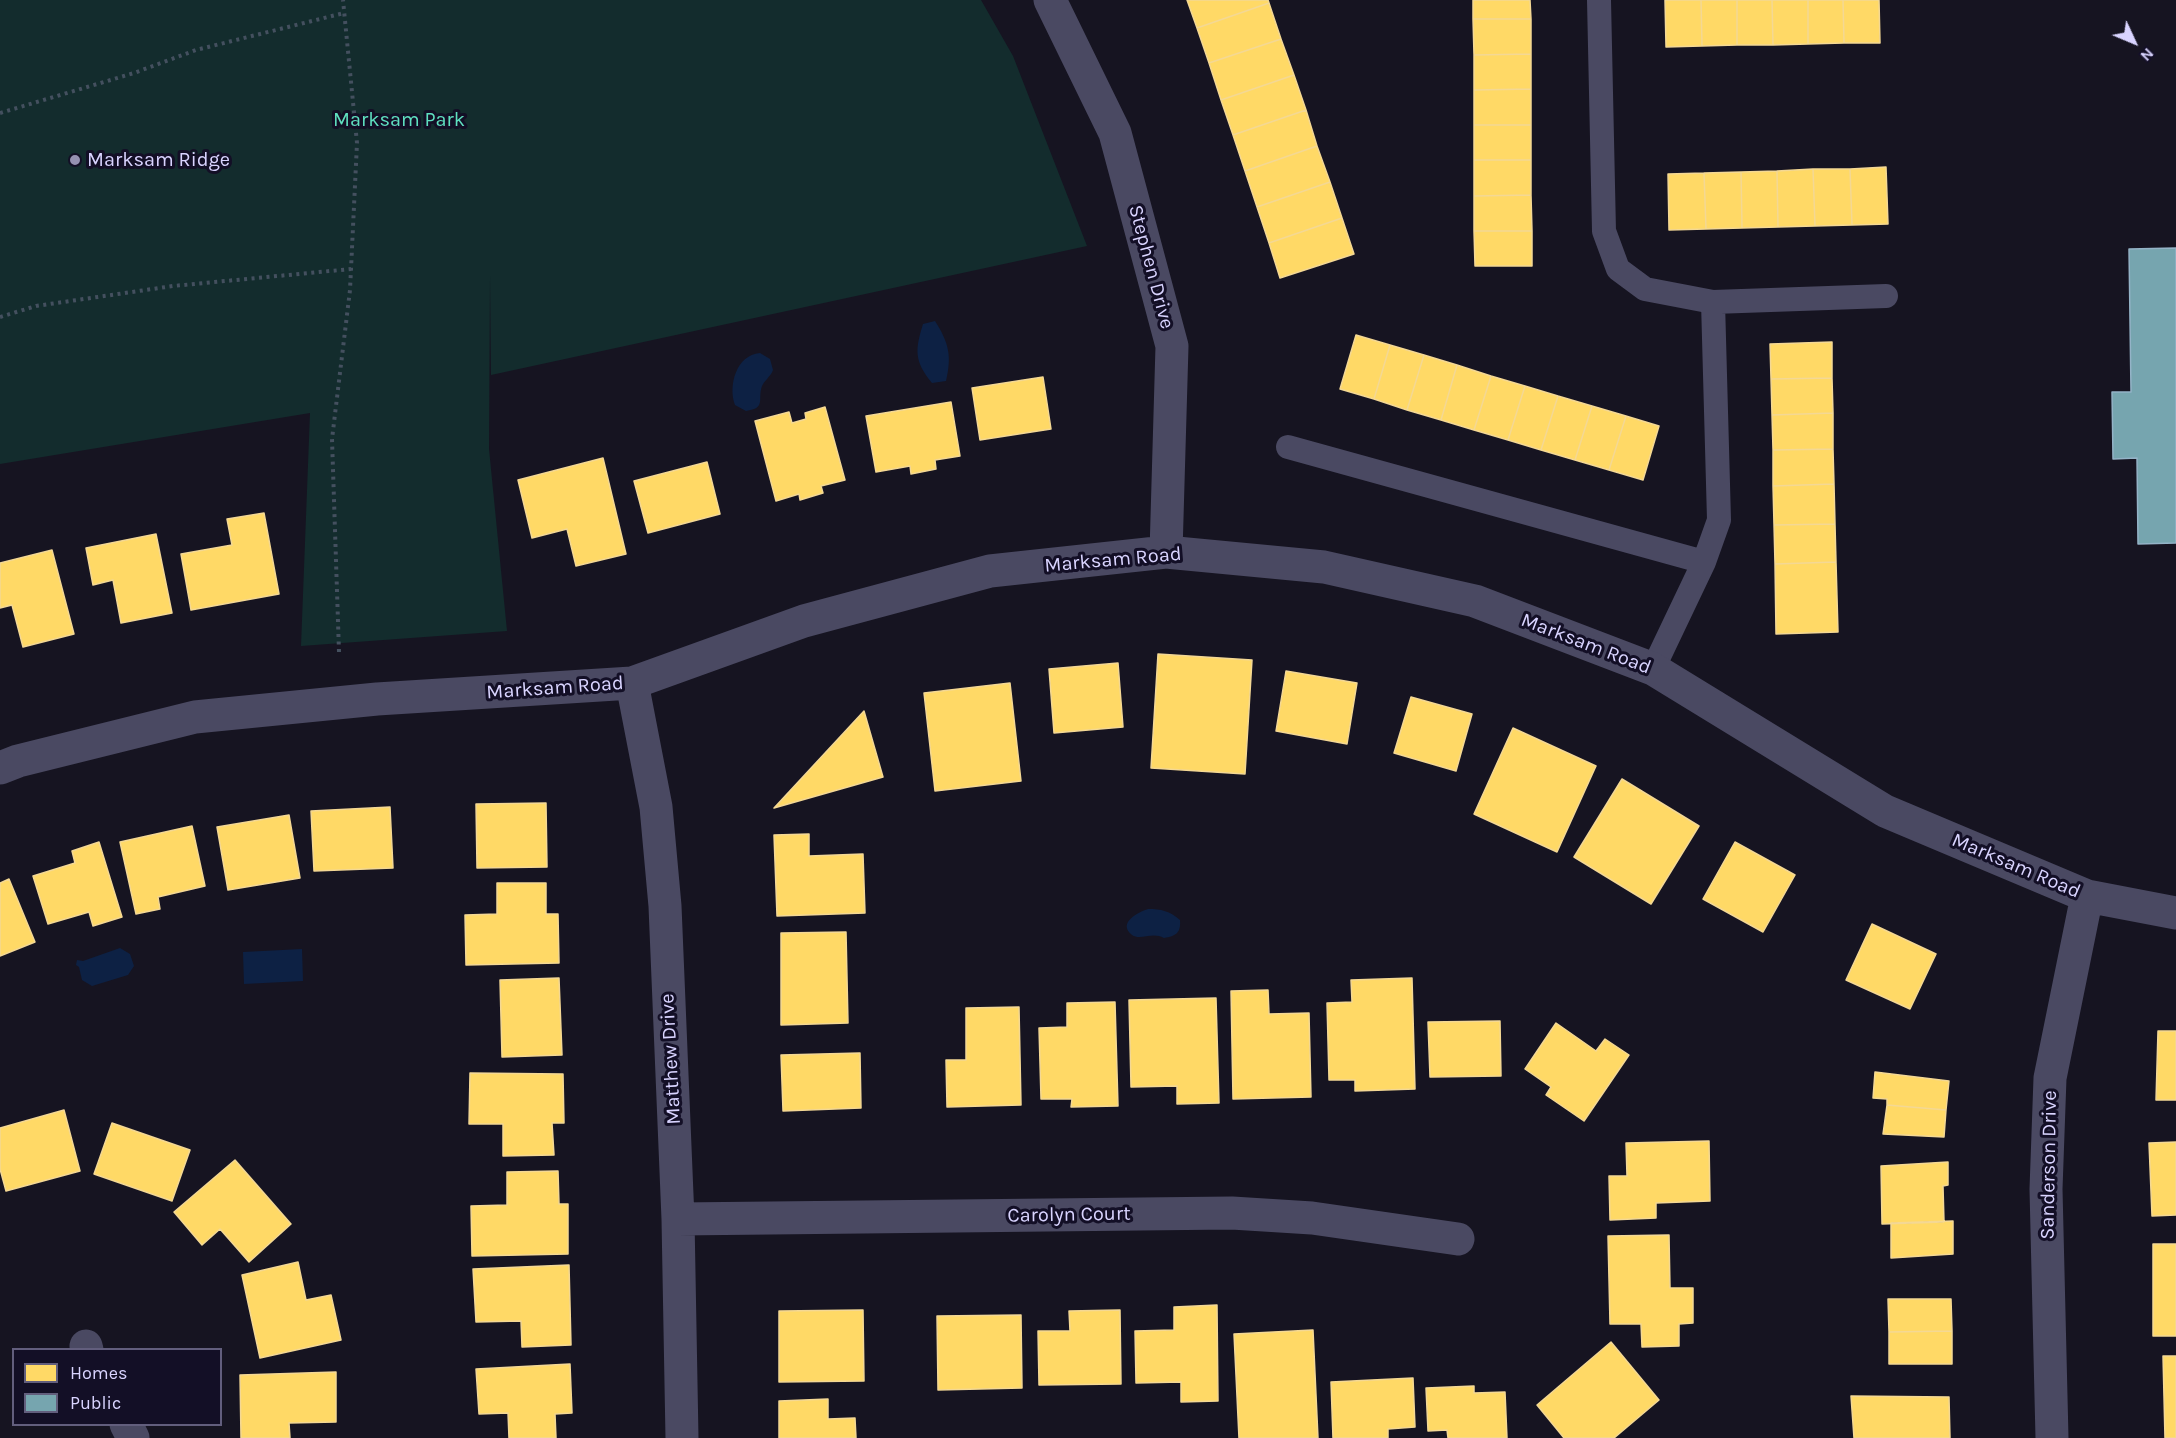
<!DOCTYPE html>
<style>
body{margin:0}
#map{position:relative;width:2176px;height:1438px;overflow:hidden;background:#161421;font-family:Karla,sans-serif}
canvas{display:block}
.legend{position:absolute;left:12px;top:1348px;width:210px;height:78px;box-sizing:border-box;background:#130f26;border:2px solid #625e7d;margin:0;padding:8px 10px;list-style:none;font-size:18px;color:#d9d4ff}
.legend li{display:flex;align-items:center;gap:12px;height:30px}
.legend b{width:30px;border:2px solid #625e7d}
.north{position:absolute;left:2104px;top:12px;width:60px;height:60px;-webkit-text-stroke:4px #130f26;paint-order:stroke;rotate:134deg;font-size:16px;font-weight:700;line-height:24px;text-align:center;color:#d9d4ff}
.north::after{content:'';display:block;margin:auto;width:21px;height:27px;background:#d9d4ff;clip-path:polygon(50% 0,100% 100%,50% 72%,0 100%)}
</style>
<div id="map">
<canvas width="2176" height="1438"></canvas>
<ul class="legend">
<li><b style="height:16px;background:#ffd966"></b>Homes</li>
<li><b style="height:16px;background:#76a5af"></b>Public</li>
</ul>
<div class="north">N</div>
</div>
<script>
const g = document.querySelector('canvas').getContext('2d');
g.lineJoin = 'round';
function fill(path, color) { g.fillStyle = color; g.fill(path, 'evenodd'); }
function strokePath(path, color, width, dash) { g.strokeStyle = color; g.lineWidth = width; g.lineCap = dash ? 'butt' : 'round'; g.setLineDash(dash || []); g.stroke(path); }
function write(font, color, halo, rows, align = 'center') {
  g.font = font + ' Karla,sans-serif'; g.lineWidth = 6; g.setLineDash([]); g.textBaseline = 'middle'; g.strokeStyle = halo; g.fillStyle = color; for (const [text, x, y, turn = 0] of rows) {
    g.save(); g.translate(x, y); g.rotate((+turn || 0) * Math.PI / 180); g.textAlign = isNaN(turn) ? turn : align; if (halo) g.strokeText(text, 0, 0); g.fillText(text, 0, 0); g.restore();
  }
}
fill(new Path2D(`
 M0 0H981L1013 56 1087 246 491 375 490 276 489 449 507 631 301 646 310 413 0 464Z`), '#132c2d');
fill(new Path2D(`
 M935 321C949 343 952 356 946 381L932 383C914 361 915 350 923 324Z
 M760 353 770 359 773 370C771 376 765 380 762 386 757 399 767 408 746 411L735 405C728 386 736 355 760 353Z
 M1148 909C1161 909 1170 911 1180 920 1181 933 1176 936 1164 938 1152 931 1141 941 1132 935 1117 923 1138 912 1148 909Z
 M120 948 130 954 134 966 128 975 92 986 82 980 79 967 76 965 77 960 83 961Z
 M302 949 303 981 244 984 243 952Z`), '#0d2144');
const homes = new Path2D(`
 M1187 0H1268L1269 3 1197 28Z
 M1473 0H1530L1531 19H1473Z
 M1665 0H1701L1702 46 1666 47Z
 M1701 0H1737V45L1702 46Z
 M1737 0H1772L1773 45H1737Z
 M1772 0H1808V44L1773 45Z
 M1808 0H1843L1844 43 1808 44Z
 M1843 0H1879L1880 43H1844Z
 M1269 3 1281 39 1209 63 1197 28Z
 M1473 19H1531V54L1474 55Z
 M1281 39 1294 75 1221 100 1209 63Z
 M1531 54V89L1474 90V55Z
 M1294 75 1306 110 1233 135 1221 100Z
 M1531 89V125H1474V90Z
 M1306 110 1317 146 1245 171 1233 135Z
 M1474 125H1531V160H1474Z
 M1317 146 1330 182 1257 207 1245 171Z
 M1474 160H1531V195L1474 196Z
 M1886 167 1888 224 1852 225 1850 169Z
 M1813 169 1815 226 1778 227 1777 171Z
 M1813 169H1850L1852 225 1815 226Z
 M1777 171 1778 227 1742 228 1741 172Z
 M1741 172 1742 228 1706 229 1704 173Z
 M1704 173 1706 229 1669 230 1668 174Z
 M1330 182 1342 218 1269 243 1257 207Z
 M1531 195 1532 231H1474V196Z
 M1342 218 1354 254 1280 278 1269 243Z
 M1474 231H1532V266H1475Z
 M1356 335 1390 345 1374 399 1340 389Z
 M1832 342V378L1771 379 1770 344Z
 M1390 345 1424 355 1407 410 1374 399Z
 M1424 355 1457 365 1441 420 1407 410Z
 M1457 365 1491 376 1474 430 1441 420Z
 M1491 376 1525 386 1508 440 1474 430Z
 M1043 377 1051 429 980 440 972 388Z
 M1832 378 1833 413 1772 415 1771 379Z
 M1525 386 1558 396 1541 450 1508 440Z
 M1558 396 1592 406 1575 460 1541 450Z
 M951 402 960 456 935 460 936 469 911 474 910 466 876 472 866 416Z
 M1592 406 1626 416 1609 470 1575 460Z
 M825 407 845 480 821 486 823 493 800 500 799 494 776 501 755 421 789 412 792 423 806 419 805 413Z
 M1833 413V449L1773 450 1772 415Z
 M1626 416 1659 426 1643 480 1609 470Z
 M1833 449 1834 484 1773 486V450Z
 M603 458 626 554 576 566 567 529 532 538 518 480Z
 M707 462 720 514 648 533 634 481Z
 M1834 484 1835 524 1774 525 1773 486Z
 M264 513 279 594 191 610 181 554 232 545 227 519Z
 M1835 524 1836 562 1775 564 1774 525Z
 M156 534 172 613 121 623 113 580 93 585 86 548Z
 M52 550 74 634 23 647 12 605 0 608V563Z
 M1836 562 1838 632 1776 634 1775 564Z
 M1158 654 1252 660 1245 774 1151 768Z
 M1118 663 1123 727 1054 733 1049 669Z
 M1286 671 1357 683 1347 744 1276 731Z
 M1010 683 1021 781 935 791 924 693Z
 M1411 697 1472 714 1456 771 1394 753Z
 M864 711 883 777 774 808Z
 M1513 728 1596 766 1557 852 1474 814Z
 M1622 779 1699 826 1651 904 1574 857Z
 M546 803 547 867 477 868 476 804Z
 M390 807 393 868 314 871 311 811Z
 M289 815 300 878 228 890 217 827Z
 M192 826 205 886 158 897 160 909 136 914 120 842Z
 M809 834V856L863 854 865 913 777 916 774 835Z
 M99 842 122 917 93 926 89 912 48 924 33 876 75 863 72 851Z
 M1735 842 1795 875 1763 932 1703 899Z
 M9 879 35 942 0 956V883Z
 M497 883H546V914H558L559 963 466 965 465 915 497 914Z
 M1872 924 1936 954 1910 1009 1846 980Z
 M846 932 848 1023 781 1025V933Z
 M559 978 562 1055 502 1057 500 980Z
 M1412 978 1415 1089 1355 1091V1080H1329L1327 1003 1352 1002 1351 980Z
 M1268 990 1269 1014 1309 1013 1311 1097 1233 1099 1231 991Z
 M1216 998 1219 1103 1177 1104V1086L1131 1087 1129 1000Z
 M1115 1002 1118 1106 1071 1107 1072 1099H1041L1039 1028 1067 1027V1003Z
 M1019 1007 1021 1105 947 1107 946 1060H966V1008Z
 M1500 1021 1501 1076 1430 1077 1428 1022Z
 M1556 1023 1596 1051 1605 1039 1629 1055 1584 1121 1546 1095 1551 1087 1525 1069Z
 M2158 1031H2176V1100H2156Z
 M860 1053 861 1108 783 1111 781 1055Z
 M1875 1072 1949 1081 1946 1110 1887 1105V1099L1873 1098Z
 M470 1073 563 1074 564 1123H552L554 1155 503 1156V1124H469Z
 M1887 1105 1946 1110 1944 1137 1883 1134Z
 M64 1110 80 1171 6 1191 0 1169V1128Z
 M112 1123 190 1150 172 1201 94 1174Z
 M1709 1141 1710 1201 1656 1203V1218L1610 1220 1609 1176H1627L1626 1143Z
 M2176 1142V1215L2152 1216 2149 1143Z
 M235 1160 291 1224 249 1262 220 1229 202 1245 174 1212Z
 M1948 1162V1185L1943 1186 1944 1222 1882 1224 1881 1166Z
 M558 1171 559 1204H568V1254L472 1256 471 1206 507 1205V1172Z
 M1953 1221V1254L1891 1258V1223Z
 M1669 1235 1670 1288H1693V1323L1679 1324V1346L1642 1347 1641 1324H1610L1608 1236Z
 M2153 1244H2176V1336H2153Z
 M298 1262 306 1300 331 1295 341 1340 260 1358 242 1275Z
 M569 1265 571 1345 522 1347 521 1321 476 1322 473 1269Z
 M1888 1299H1951L1952 1331 1889 1332Z
 M1217 1305 1218 1401 1181 1402V1382L1136 1383 1135 1331 1174 1330V1307Z
 M863 1310 864 1381 779 1382V1311Z
 M1120 1310 1121 1384 1039 1385 1038 1331H1070L1069 1311Z
 M1021 1315 1022 1388 938 1390 937 1316Z
 M1313 1330 1318 1438H1239L1234 1334Z
 M1952 1331V1364H1889V1332Z
 M1611 1342 1659 1400 1614 1438H1564L1537 1405Z
 M2163 1356H2176V1438H2165Z
 M570 1364 572 1413 555 1414 556 1438H509L508 1413 479 1414 476 1369Z
 M336 1372V1422L289 1423 290 1438H241L240 1375Z
 M1413 1378 1415 1427 1388 1429V1438H1333L1331 1382Z
 M1474 1386V1393L1505 1392 1507 1438H1448L1447 1430 1428 1431 1426 1388Z
 M1851 1396 1949 1397 1950 1438H1854Z
 M828 1399V1419L855 1418 856 1438H779V1401Z`);
fill(homes, '#ffd966');
strokePath(homes, '#f4d894', 1.5);
const public = new Path2D(`
 M2176 248V543L2138 544 2137 458 2113 459 2112 392H2131L2129 249Z`);
fill(public, '#76a5af');
strokePath(public, '#94b3c7', 1.5);
strokePath(new Path2D(`
 M0 113 134 73 196 50 344 13
 M0 317 36 306 173 286 351 269
 M339 652 332 439 350 290 357 143 343 0`), '#44505f', 4, [3, 4.5]);
strokePath(new Path2D(`
 M1599 0 1604 231 1618 269 1645 289 1713 302 1886 296
 M1288 447 1704 562
 M1653 669 1704 562 1719 520 1713 302`), '#4a4962', 24);
strokePath(new Path2D(`
 M1050 0 1115 133 1172 346 1166 552
 M632 683 656 807 665 906 678 1219 682 1438
 M0 768 18 761 195 717 377 699 632 683 804 621 990 571 1166 552 1324 567 1475 601 1653 669 1885 811 2087 896 2176 913
 M678 1219 1232 1213 1312 1218 1458 1239
 M86 1346 87 1350
 M126 1424 133 1438
 M2052 1438 2046 1189 2050 1078 2087 896`), '#4a4962', 33);
for (const [x, y, r, color] of [
 [75,160,6,"#9591b1"]
]) { const dot = new Path2D(); dot.arc(x, y, r, 0, 2 * Math.PI); g.fillStyle = color; g.fill(dot); strokePath(dot, '#130f26', 2); }
write('20px', '#5fe0c0', '#130f26', [
 ["Marksam Park",399,120]
]);
write('20px', '#d9d4ff', '#130f26', [
 ["Marksam Ridge",87,160]
], 'left');
write('20px', '#d9d4ff', '#130f26', [
 ["Stephen Drive",1151,267,75],
 ["Marksam Road",1113,560,-5],
 ["Marksam Road",1586,644,21],
 ["Marksam Road",555,688,-4],
 ["Marksam Road",2016,866,23],
 ["Matthew Drive",671,1059,-93],
 ["Sanderson Drive",2049,1165,-89],
 ["Carolyn Court",1069,1215,-1]
]);
</script>
